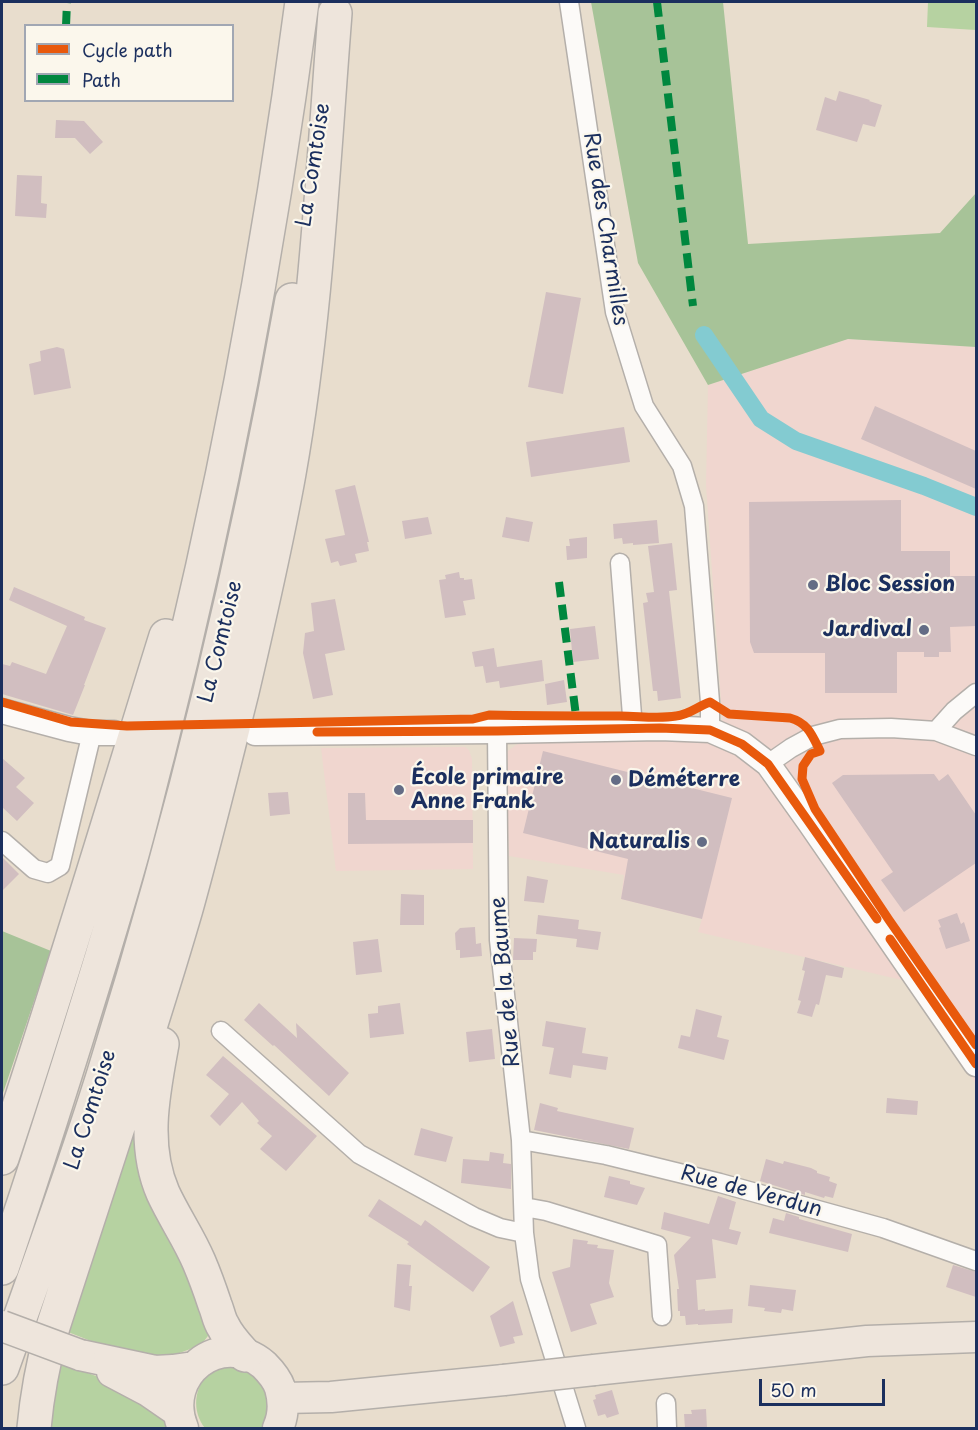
<!DOCTYPE html>
<meta charset="utf-8">
<style>
body{margin:0}
#map{position:relative;width:978px;height:1430px;overflow:hidden;background:#e8ddcd;font-family:"Playpen Sans",sans-serif}
canvas{display:block}
.frame{position:absolute;inset:0;border:3px solid #1b2f5e;pointer-events:none}
.legend{position:absolute;left:24px;top:24px;width:210px;height:78px;box-sizing:border-box;background:#fbf7ec;border:2px solid #a1a7b3;margin:0;padding:8px 10px;list-style:none;font-size:18px;color:#1b2f5e}
.legend li{display:flex;align-items:center;gap:12px;height:30px}
.legend b{width:30px;border:2px solid #a1a7b3}
.scale{position:absolute;left:759px;top:1379px;width:126px;height:27px;box-sizing:border-box;border:3px solid #1b2f5e;border-top:0;padding-left:8px;font-size:18px;line-height:21px;white-space:nowrap;color:#1b2f5e;-webkit-text-stroke:4px #fbf7ec;paint-order:stroke}
</style>
<div id="map">
<canvas width="978" height="1430"></canvas>
<div class="frame"></div>
<ul class="legend">
<li><b style="height:8px;background:#e8590c"></b>Cycle path</li>
<li><b style="height:8px;background:#00873e"></b>Path</li>
</ul>
<div class="scale">50 m</div>
</div>
<script>
const g = document.querySelector('canvas').getContext('2d');
g.lineJoin = 'round';
function fill(path, color) { g.fillStyle = color; g.fill(path, 'evenodd'); }
function strokePath(path, color, width, dash) { g.strokeStyle = color; g.lineWidth = width; g.lineCap = dash ? 'butt' : 'round'; g.setLineDash(dash || []); g.stroke(path); }
function write(font, color, halo, rows, align = 'center') {
  g.font = font + ' "Playpen Sans",sans-serif'; g.lineWidth = 4.5; g.setLineDash([]); g.textBaseline = 'middle'; g.strokeStyle = halo; g.fillStyle = color; for (const [text, x, y, turn = 0] of rows) {
    g.save(); g.translate(x, y); g.rotate((+turn || 0) * Math.PI / 180); g.textAlign = isNaN(turn) ? turn : align; if (halo) g.strokeText(text, 0, 0); g.fillText(text, 0, 0); g.restore();
  }
}
fill(new Path2D(`
 M848 339 976 347V1084L906 981 698 932 702 919 621 899 624 875 509 856 505 753 526 738H691L724 744 706 485 708 385Z
 M465 747 469 750 472 759 473 869 336 871 321 748Z`), '#f0d6cf');
fill(new Path2D(`
 M928 2H976V30L927 27Z
 M141 1101 211 1332 201 1345 166 1358 124 1354 68 1332Z
 M57 1361 132 1390 174 1428H48Z
 M229 1365 249 1368 272 1397 266 1424 263 1428H205C192 1412 193 1386 211 1372 217 1368 223 1367 229 1365Z`), '#b6d2a1');
fill(new Path2D(`
 M591 2H723L748 244 940 233 976 193V347L848 339 708 385 638 263Z
 M2 931 51 951 2 1096Z`), '#a7c398');
strokePath(new Path2D(`
 M704 335 761 419 796 441 924 486 976 507`), '#83cbd1', 18);
fill(new Path2D(`
 M839 91 870 100 869 101 882 105 875 127 863 124 857 142 816 130 825 97 836 101Z
 M56 120 84 121 103 142 90 154 75 138H55Z
 M17 175 42 176 41 203 47 204 46 218 15 216Z
 M546 292 581 298 563 394 528 387Z
 M57 347 64 349 71 388 34 395 29 364 41 361 40 351Z
 M875 406 976 451V489L861 439Z
 M624 427 630 462 531 477 526 442Z
 M355 485 369 542H367L369 551 355 554 357 562 340 566 338 561 331 563 325 539 345 535 335 490Z
 M901 500V551H950V576H975L976 626 950 627 951 652H939V657H924V652H897V693H825V653H754L750 642 749 502Z
 M428 517 432 534 405 539 402 521Z
 M506 517 533 522 529 542 502 537Z
 M657 520 659 543 633 545V543L623 544 622 538 614 539 613 524Z
 M587 537V558L567 560 566 546H570L569 539Z
 M672 543 677 590 669 591 681 698 658 701 657 691H653L643 603 648 602 646 593 654 592 648 546Z
 M459 572 460 578H464V580L472 579 475 599 463 601 466 615 445 618 439 580 446 579 445 575Z
 M14 587 85 617 84 620 106 628 84 685H85L73 715 2 694V664L10 666 12 662 46 674 67 626 9 600Z
 M335 599 345 650 325 654 333 695 313 699 303 653 305 633 314 631 311 603Z
 M595 626 599 659 573 662 570 629Z
 M494 648 497 667 542 660 544 681 500 688 499 681 486 683 483 666 475 667 472 652Z
 M564 680 567 702 547 705 545 684Z
 M543 751 732 798 702 919 621 899 628 859 523 833Z
 M2 758 25 778 16 787 34 803 17 821 2 807Z
 M934 774 939 781 948 774 976 815V863L904 912 881 880 893 872 832 783 843 775Z
 M288 792 290 814 270 816 268 793Z
 M348 793H365L366 820H473V843L348 844Z
 M2 857 19 874 2 891Z
 M527 876 548 880 544 903 524 901Z
 M401 894 424 895V925H400Z
 M957 913 961 924 964 922 970 941 946 949 939 928 941 927 938 920Z
 M538 915 579 920 578 929 601 932 598 950 576 947 577 939 536 934Z
 M475 927 476 944 481 943 482 956 460 958V950H456L455 933 460 928Z
 M514 938 537 939 536 952H533V960H513Z
 M378 939 382 972 356 975 353 942Z
 M805 957 844 968 842 978 826 975 819 1005 816 1004 812 1017 797 1013 801 1001 798 1000 805 971 802 970Z
 M259 1003 297 1038 296 1023 349 1073 329 1096 274 1045 273 1046 244 1020Z
 M400 1003 404 1034 370 1038 368 1014 378 1013V1006Z
 M696 1009 722 1016 717 1037 729 1040 724 1060 678 1048 681 1035 690 1037Z
 M546 1021 586 1028 582 1053 608 1057 606 1070 573 1065 571 1078 549 1074 554 1048 542 1046Z
 M492 1029 495 1059 469 1062 466 1032Z
 M223 1056 317 1136 286 1171 260 1149 272 1136 257 1123 259 1121 242 1102 220 1126 210 1116 229 1094 206 1075Z
 M887 1098 918 1101 917 1115 886 1113Z
 M540 1103 558 1108 557 1111 634 1128 629 1149 534 1130Z
 M421 1128 453 1137 446 1162 414 1155Z
 M490 1152 504 1154 503 1163 511 1164V1189L461 1183 463 1159 489 1161Z
 M766 1159 783 1164 784 1161 811 1168 817 1171V1173L830 1177 829 1181 837 1184 833 1198 825 1196 824 1198 805 1192V1195L760 1181Z
 M609 1176 630 1181V1184L645 1188 637 1205 604 1197Z
 M718 1196 736 1202 729 1229 741 1232 737 1245 712 1239 716 1278 696 1280 698 1310 705 1309V1311L733 1309 732 1323 698 1325V1324L686 1325 685 1316H680V1311H678L677 1289H679L674 1255 691 1237 661 1229 664 1212 709 1224Z
 M379 1199 421 1226 425 1220 490 1267 473 1292 407 1244 409 1242 368 1216Z
 M786 1213 799 1217V1219L852 1234 848 1252 769 1233 773 1218 784 1221Z
 M573 1239 588 1241 587 1244 598 1245 597 1248 614 1250 609 1283 614 1297 590 1304 597 1324 571 1332 552 1272 570 1267Z
 M397 1264 411 1265 409 1286H412L410 1311 394 1307Z
 M953 1265 976 1272V1297L946 1287Z
 M750 1285 796 1290 793 1311 782 1309 781 1313 764 1311 765 1308 748 1306Z
 M513 1301 523 1335 513 1337 515 1343 500 1347 490 1316Z
 M612 1390 619 1414 607 1418 605 1414 598 1416 593 1400 596 1399 595 1395Z
 M706 1409 707 1428H685L684 1414H692L691 1410Z`), '#d1bec0');
const minor = new Path2D(`
 M569 2 615 312 644 406 682 466 694 506 710 702V730
 M620 563 633 728
 M497 731 499 940 521 1140 524 1233 530 1279 576 1428
 M936 731 954 711 976 693
 M768 764 791 748 813 736 840 729 891 728 936 731 976 746
 M2 841 34 869 48 873 60 866 90 741V733
 M221 1031 359 1154 474 1217 500 1228 524 1233
 M521 1140 606 1155 720 1183 883 1228 976 1261
 M524 1207 546 1211 657 1245 662 1316
 M666 1403 667 1428`);
const tertiary = new Path2D(`
 M2 711 69 729 90 733H114
 M255 733 497 731 660 728 710 730 742 744 768 764 810 823 976 1064`);
const primary = new Path2D(`
 M80 1355 155 1371 173 1370 194 1367
 M594 1370 867 1341 976 1337
 M112 1372 148 1391 177 1411
 M283 1398 331 1397 504 1380
 M183 1428C161 1375 221 1328 264 1365 271 1372 277 1379 280 1388 284 1402 284 1415 278 1428`);
const motorway = new Path2D(`
 M162 1044C153 1093 142 1145 163 1193 174 1217 189 1238 199 1262 205 1276 210 1290 215 1305 218 1312 219 1320 223 1326 228 1337 237 1346 245 1355
 M2 1158C60 985 112 810 166 636
 M2 1268C37 1165 70 1061 102 956 113 919 125 881 135 843 143 814 150 784 158 754 221 506 269 255 302 2
 M2 1368C37 1270 73 1172 104 1073 183 820 246 561 292 300
 M34 1428C37 1395 43 1363 52 1330 97 1190 145 1050 186 909 206 837 224 764 242 692 259 619 276 546 289 473 316 321 323 166 335 13`);
strokePath(minor, '#b4afaa', 21);
strokePath(tertiary, '#b4afaa', 27);
strokePath(primary, '#b4afaa', 33);
strokePath(motorway, '#b4afaa', 36);
strokePath(minor, '#fcfaf8', 18);
strokePath(tertiary, '#fcfaf8', 24);
strokePath(primary, '#eee5dc', 30);
strokePath(motorway, '#eee5dc', 33);
const primaryBridge = new Path2D(`
 M2 1326 80 1355
 M504 1380 594 1370`);
strokePath(primaryBridge, '#b4afaa', 33, []);
strokePath(primaryBridge, '#eee5dc', 30);
strokePath(new Path2D(`
 M657 2 693 306
 M66 26 67 2
 M559 582 576 716`), '#00873e', 8, [15, 8]);
strokePath(new Path2D(`
 M2 702 71 722 127 726 473 719 489 715C533 716 576 716 620 716 639 716 658 719 676 716 689 715 698 706 710 702L729 714 790 718C808 723 812 735 820 751L811 754 803 766 802 779 815 809 889 920 976 1045
 M317 732 497 731 660 728 710 730 742 744 768 764 877 919
 M890 939 976 1064`), '#e8590c', 9);
for (const [x, y, r, color] of [
 [813,585,6,"#636c85"],
 [924,630,6,"#636c85"],
 [616,780,6,"#636c85"],
 [399,790,6,"#636c85"],
 [702,842,6,"#636c85"]
]) { const dot = new Path2D(); dot.arc(x, y, r, 0, 2 * Math.PI); g.fillStyle = color; g.fill(dot); strokePath(dot, '#fbf7ec', 2); }
write('21px', '#1b2f5e', '#fbf7ec', [
 ["La Comtoise",314,165,-81],
 ["Rue des Charmilles",605,229,81],
 ["La Comtoise",221,642,-76],
 ["Rue de la Baume",506,982,-95],
 ["La Comtoise",91,1110,-72],
 ["Rue de Verdun",751,1192,15]
]);
write('bold 21px', '#1b2f5e', '#fbf7ec', [
 ["Bloc Session",825,585],
 ["Jardival",912,630,"right"],
 ["École primaire",411,778],
 ["Anne Frank",411,802],
 ["Déméterre",628,780],
 ["Naturalis",690,842,"right"]
], 'left');
</script>
